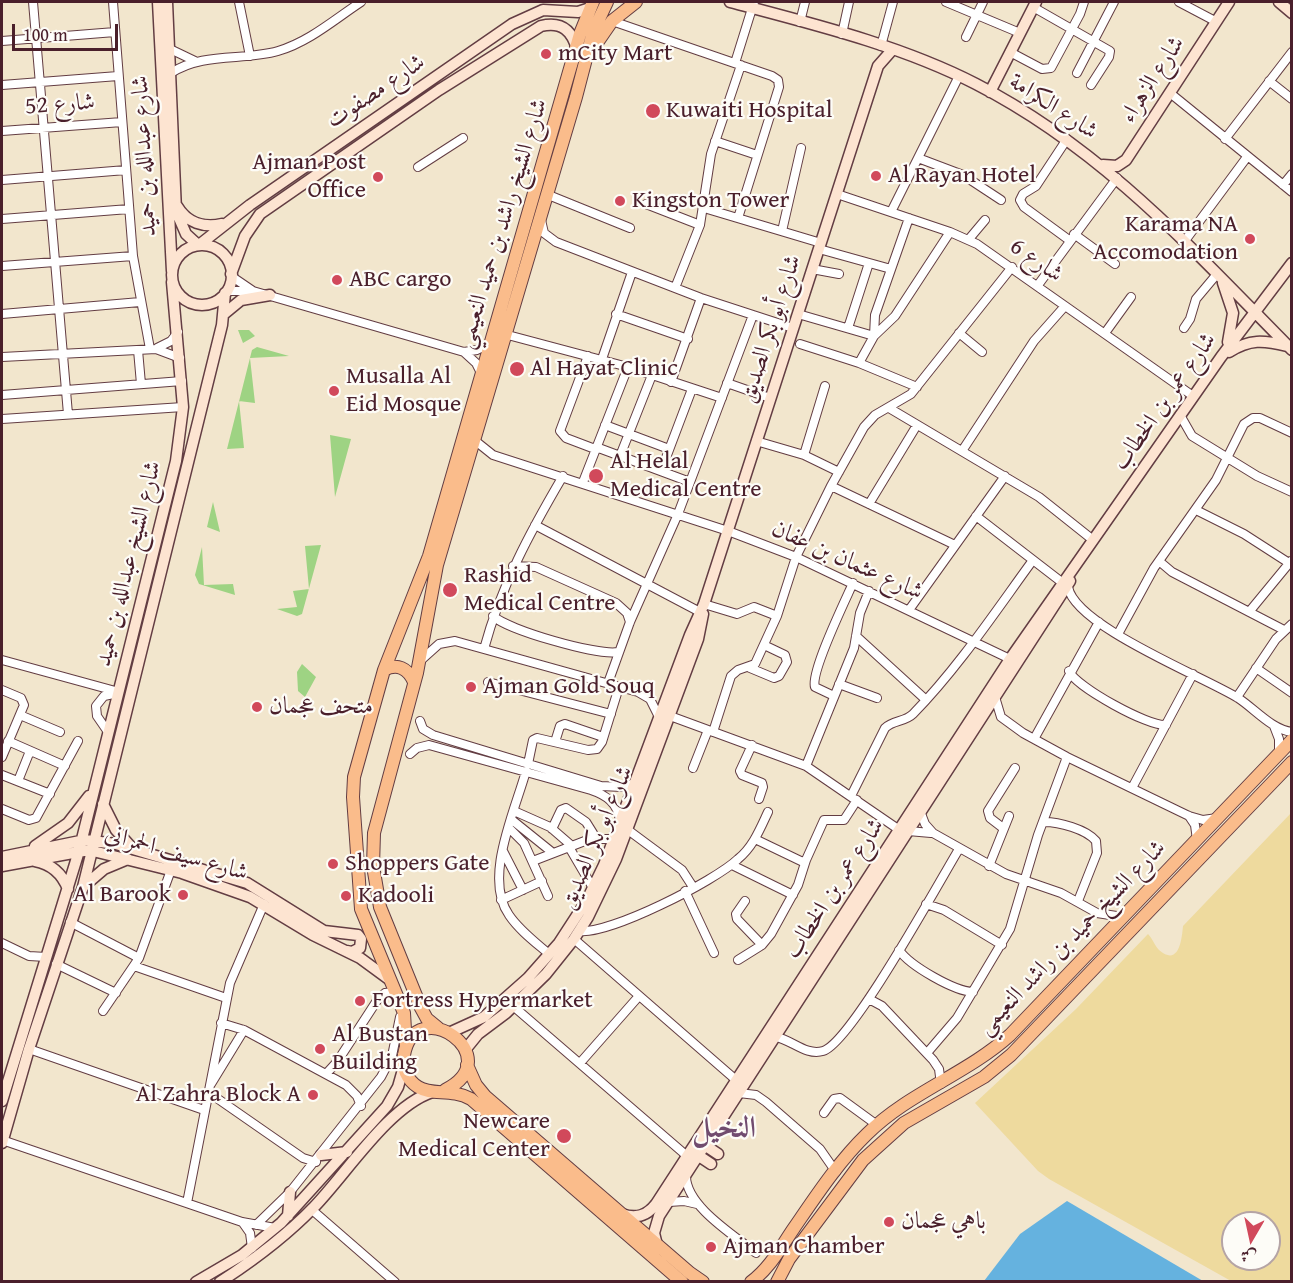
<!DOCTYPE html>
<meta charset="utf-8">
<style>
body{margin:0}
#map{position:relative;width:1293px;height:1283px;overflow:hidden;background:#f2e6cd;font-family:"Gentium Book Plus",Amiri,serif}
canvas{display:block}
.frame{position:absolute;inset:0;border:3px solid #4a1f2b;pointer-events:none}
.north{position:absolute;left:1221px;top:1211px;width:60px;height:60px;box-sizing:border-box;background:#fdfcf7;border:2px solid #b5a4a5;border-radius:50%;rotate:189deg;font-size:16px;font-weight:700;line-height:24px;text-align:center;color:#4a1f2b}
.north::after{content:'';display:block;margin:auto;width:21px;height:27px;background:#d1495b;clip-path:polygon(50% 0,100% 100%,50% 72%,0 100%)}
.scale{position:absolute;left:12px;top:24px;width:106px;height:27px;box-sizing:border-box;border:3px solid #4a1f2b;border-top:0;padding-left:8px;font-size:18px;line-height:21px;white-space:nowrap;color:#4a1f2b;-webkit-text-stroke:4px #fdfcf7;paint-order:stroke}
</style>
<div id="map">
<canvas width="1293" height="1283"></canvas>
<div class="frame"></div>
<div class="north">ش</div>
<div class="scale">100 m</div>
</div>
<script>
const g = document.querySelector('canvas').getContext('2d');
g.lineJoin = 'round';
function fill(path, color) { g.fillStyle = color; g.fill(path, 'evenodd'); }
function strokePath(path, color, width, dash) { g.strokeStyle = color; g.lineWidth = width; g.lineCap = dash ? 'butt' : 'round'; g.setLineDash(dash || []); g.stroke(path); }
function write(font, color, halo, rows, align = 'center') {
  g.font = font + ' "Gentium Book Plus",Amiri,serif'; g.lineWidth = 4.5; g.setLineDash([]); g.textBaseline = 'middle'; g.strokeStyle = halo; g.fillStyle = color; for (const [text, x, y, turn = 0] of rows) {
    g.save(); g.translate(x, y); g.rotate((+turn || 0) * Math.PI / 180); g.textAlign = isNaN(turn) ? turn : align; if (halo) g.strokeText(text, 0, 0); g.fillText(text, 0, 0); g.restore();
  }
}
fill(new Path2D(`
 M238 330H249L255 336 243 343Z
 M257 347 289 356 250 358 255 403 239 401 244 448 227 449 252 350Z
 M330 435 351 439 335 497Z
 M213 502 220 532 207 527Z
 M321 545 302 614 297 616 277 609 297 607 293 591 309 589 305 546Z
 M202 547 204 585 233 584 235 595 199 584 195 575Z
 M302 664 316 677 305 697 298 691 297 672Z`), '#9ed383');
fill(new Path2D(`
 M1291 813V1281H1231L1049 1179 1038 1171 975 1103 1076 1009 1148 934C1153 939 1154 945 1159 950 1180 968 1182 936 1183 926ZM1233 1223H1269V1259H1233Z`), '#eeda9e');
fill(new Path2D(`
 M1067 1201 1203 1281H984L1020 1234Z`), '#65b2df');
const street = new Path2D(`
 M33 2 68 414
 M113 2 133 256 150 349
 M239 2 250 56
 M946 2 1020 33
 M1179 2 1215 21
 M1033 7 1110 51 1109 57 1091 85
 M612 21 772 76 778 80 779 87 738 218
 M800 22 805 2
 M842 34 849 2
 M966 37 983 2
 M2 41 115 32
 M881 46 893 2
 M170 49 195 61
 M1010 52 1042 69 1051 68 1080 14 1084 2
 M735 63 754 2
 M171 73C203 52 243 61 278 51 309 42 335 19 361 2
 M1077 73 1114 2
 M1269 81 1292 99
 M2 85 118 76
 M1170 93 1292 192
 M2 131 122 122
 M1067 139 1036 186 1023 194 1020 200 1024 207 1069 240
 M1225 139 1292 52
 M715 141 757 155
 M918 158 963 175 1001 200
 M418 167 463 138
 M2 180 126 170
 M1283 185 1292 174
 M546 194 630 228
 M837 194 950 232 977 244 1193 396
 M646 204 700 225
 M704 208 821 243
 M891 212 959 76
 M2 219 129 209
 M541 220 544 233 556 242 701 298 793 328
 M782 231 801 148
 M1074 234 1115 264
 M969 239 985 220
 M1184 242 1247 157
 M819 249 891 269
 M2 266 133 256
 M812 269 839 274
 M231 276 253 291 464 352 477 350 489 344
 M1038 285 1117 178
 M675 288 700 225 711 154 741 65
 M227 291H252
 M2 314 140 302
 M616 314 688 339
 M798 314 874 336 875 315 909 218
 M848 328 869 263
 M1184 328 1190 319 1196 299 1217 274
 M959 333 982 352
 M1105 333 1131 297
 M504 334 628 367 722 398
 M800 344 859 363 917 387
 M157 348 171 341 178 332
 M138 350 141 384
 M464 352 476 363 481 373
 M588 356 560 431 566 438 595 449
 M2 357 156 349 180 358
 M602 359 632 272
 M859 363 874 336 895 316 950 232
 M671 382 701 298
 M727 383 770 398
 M2 395 182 381
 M889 408 1039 497 1093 540
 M1180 415 1192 436 1257 476 1292 492
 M2 419 183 407
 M605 425 669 449
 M473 439 493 455 728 531 796 557 1010 659
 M756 441 804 455 839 472
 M596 447 690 482
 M962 451 1034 341 1065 306
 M804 455 825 386
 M620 456 652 375
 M661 471 692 389
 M583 482 628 367
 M831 486 955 545
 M869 504 917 425
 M1196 510 1244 534 1289 563
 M976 516 1068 587C1075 626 1202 676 1238 698 1255 709 1271 729 1292 732
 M535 525 700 612
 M1159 561 1172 572 1284 630
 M513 566 536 567 616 603 627 613 630 622
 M704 604 737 614 754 607 777 616
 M909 610 1005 476
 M1249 612 1291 561
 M493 616C508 630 598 656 618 652
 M1118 634 1154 568 1216 480 1244 424 1253 418H1260L1292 433
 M856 636 925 699
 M484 649C501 586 530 532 563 476
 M2 660 119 692
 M420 661 439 644 455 641 638 692 650 699 659 717
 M750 668 774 678 779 676 787 662 785 655 764 645
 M1256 668 1292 693
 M1069 671C1076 687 1149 727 1166 725
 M488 682 611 714
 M608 683 630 622 678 514 753 315
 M839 684 877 698
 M2 690 21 698 24 705 2 757
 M834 696 815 687C810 673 845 601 853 583
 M995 697 1001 717 1023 733 1067 757 1189 816 1203 820 1217 818
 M1237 697 1276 639 1292 624
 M20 715 60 732
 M670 716 806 766 898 829
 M420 721 423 729 433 735 601 786 622 787 635 783
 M1274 726 1279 739V753
 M108 732 97 716 96 706 104 696 118 693
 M713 732 731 676 738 670 755 664 777 616 796 557 831 486 864 427 875 415 911 394 1012 267
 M1034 739 1099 622
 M8 741 65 766
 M555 742 560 726 565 724 603 737
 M752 745 740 771 742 775 762 783 763 787 759 799
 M410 754 417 748 429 745 591 790C606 795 618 803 620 821
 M528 764 533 740 537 738 588 750 597 749 602 742 619 687
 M806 766 854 648 860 613 869 591
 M693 768 708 730
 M526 771C515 811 483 878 509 915 519 930 535 942 549 954
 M2 775 50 794
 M18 781 30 751
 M1132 788 1193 674
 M851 796 885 728C893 720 905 722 913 714 958 668 995 612 1033 560
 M2 809 29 820 36 818 78 741
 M514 811 550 827 572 846
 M920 811 925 824 933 833 1006 874 1061 893 1097 913 1123 917
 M1189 816 1195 825 1197 840
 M512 820 553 853
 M1044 822C1059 822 1086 829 1096 841L1097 853 1078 901
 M1003 828 990 818 988 811 1015 768
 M510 829 524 843 548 896
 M552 829 561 810 566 808 586 822 596 838
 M628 830 682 870 693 887
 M908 831 931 833
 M755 839 805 863
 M569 847 593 888
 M503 851 523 890
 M533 861 590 839H614
 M732 865 793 895
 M989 866 1009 816
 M685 891 714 953
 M501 900 542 881
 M745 901 736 914 737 919 762 945
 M926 904 944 910 1002 945
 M70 922 139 958
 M579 931C609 935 715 881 738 859 753 847 760 829 768 812
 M574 939 736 1080
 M2 943 29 956 46 957
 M899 950C910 966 954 991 973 992
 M738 960 762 945 771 934 798 885 806 860 824 820H844L857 800
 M56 964 116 993
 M134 966 226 998
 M869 999 882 1006 933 1060 939 1069 941 1084
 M513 1006 687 1156
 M103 1011 139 958 171 870
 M221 1023 244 1030 346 1085 357 1096 361 1106
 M776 1037C792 1040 806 1056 823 1051 851 1043 939 882 959 849
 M29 1049 204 1110
 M927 1053 957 1018 1010 929 1038 835 1067 757
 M580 1063 639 996
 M326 1074 337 1062 378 999 385 993 395 992
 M211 1084 244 1030
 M208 1092 303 1158 316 1162
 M739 1093 756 1095 766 1102 820 1149 836 1172
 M824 1113 834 1099 840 1098 877 1125
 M2 1140 242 1222 275 1228
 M686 1176C686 1206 734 1235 756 1253
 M669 1202 684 1201 697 1204
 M187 1203 230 983 264 904
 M311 1209 395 1282
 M243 1223 250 1233 252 1248
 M256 1225 290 1192 381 1077 392 1056 400 1017`);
const secondary = new Path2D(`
 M158 2 172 271
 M167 2 176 211 186 234 198 245
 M730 2C813 24 900 45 976 84 1103 149 1193 250 1292 350
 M1279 2 1292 13
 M990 92 1036 2
 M1103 165 1117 166 1126 160 1229 2
 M177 206C187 223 204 228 222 224
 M199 245 250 205 512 24 543 10 578 12 590 8
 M172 275a30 30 0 1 1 60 0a30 30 0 1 1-60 0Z
 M231 274 245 236 260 214 439 90 541 26C562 21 572 31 577 49
 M1223 283 1233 313 1228 342
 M224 314 241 300 270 295
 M1229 352C1250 339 1263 340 1287 346
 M103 804 116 830 132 848
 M35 846 68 823 89 796
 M2 857 85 840 116 844 247 883 324 931 358 935 361 939 360 948 352 952 347 951
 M35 861C51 864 62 873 68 889
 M2 866 89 850 182 873 250 897 313 935 360 958 390 980
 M83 887 104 869 128 859
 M451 1032 484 1017 528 978 559 943 587 900 604 865 690 635 704 604 878 66 893 49
 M465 1050 478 1034 506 1013 546 974 574 939 588 917 616 859 698 639 703 614
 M2 1101 79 851 176 461 183 407 172 282
 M2 1143 29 1049 83 887 222 325 225 293
 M706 1146 718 1154
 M321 1155 347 1152
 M699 1156 711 1164
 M622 1214C636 1219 647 1216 656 1204L1010 659 1221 357 1292 263
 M288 1216 290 1192
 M657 1245 654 1233 659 1216 1070 581
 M196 1282 242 1255 281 1223 387 1106 398 1087 404 1066
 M220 1282C254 1260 286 1236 314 1207 347 1173 388 1107 432 1092`);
const primary = new Path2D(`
 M592 50 612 21 636 2
 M384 670C397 663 408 668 414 682
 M438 1028 427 1019 421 1008 380 907 373 866 374 833 417 673 437 565 576 97 593 32 607 2
 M406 1046 404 1013 361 909 353 797 354 777 384 670 429 556 580 34 593 2
 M467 1065 476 1085 485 1096 690 1273 703 1282
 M445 1090C511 1057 415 991 404 1055 401 1067 407 1080 418 1087 432 1096 451 1088 471 1099L682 1282
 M751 1282C770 1268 781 1247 794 1228 816 1196 839 1161 867 1134 908 1093 967 1074 1010 1035L1292 740
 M777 1282 789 1259 863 1160 904 1123 984 1077 1011 1055 1292 762`);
strokePath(street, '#633d43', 10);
strokePath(secondary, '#633d43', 13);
strokePath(primary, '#633d43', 14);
strokePath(street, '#fff', 8);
strokePath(secondary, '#fde4d1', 10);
strokePath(primary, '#fabc8b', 12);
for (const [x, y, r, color] of [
 [546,54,6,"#d1495b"],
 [653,111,8,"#d1495b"],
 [876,176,6,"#d1495b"],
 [378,177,6,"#d1495b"],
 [620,201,6,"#d1495b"],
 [1250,239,6,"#d1495b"],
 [337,280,6,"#d1495b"],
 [517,369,8,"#d1495b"],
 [334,391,6,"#d1495b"],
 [596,476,8,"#d1495b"],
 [450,590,8,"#d1495b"],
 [471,687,6,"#d1495b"],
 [257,707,6,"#d1495b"],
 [333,864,6,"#d1495b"],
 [183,895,6,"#d1495b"],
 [346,896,6,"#d1495b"],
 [360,1001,6,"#d1495b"],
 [320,1049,6,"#d1495b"],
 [313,1095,6,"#d1495b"],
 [564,1136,8,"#d1495b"],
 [889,1222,6,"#d1495b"],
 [711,1247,6,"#d1495b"]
]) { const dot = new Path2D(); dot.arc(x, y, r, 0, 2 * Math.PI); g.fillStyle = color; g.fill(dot); strokePath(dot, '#fdfcf7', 2); }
write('24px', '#4a1f2b', '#fdfcf7', [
 ["mCity Mart",558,54],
 ["Kuwaiti Hospital",666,111],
 ["Ajman Post",366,163,"right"],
 ["Office",366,191,"right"],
 ["Al Rayan Hotel",888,176],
 ["Kingston Tower",632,201],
 ["Karama NA",1238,225,"right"],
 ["Accomodation",1238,253,"right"],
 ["ABC cargo",349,280],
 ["Al Hayat Clinic",530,369],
 ["Musalla Al",346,377],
 ["Eid Mosque",346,405],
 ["Al Helal",610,462],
 ["Medical Centre",610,490],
 ["Rashid",464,576],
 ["Medical Centre",464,604],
 ["Ajman Gold Souq",483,687],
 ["متحف عجمان",269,707],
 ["Shoppers Gate",345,864],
 ["Al Barook",171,895,"right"],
 ["Kadooli",358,896],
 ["Fortress Hypermarket",372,1001],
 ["Al Bustan",332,1035],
 ["Building",332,1063],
 ["Al Zahra Block A",301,1095,"right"],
 ["Newcare",550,1122,"right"],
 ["Medical Center",550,1150,"right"],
 ["باهي عجمان",901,1222],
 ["Ajman Chamber",723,1247]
], 'left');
write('24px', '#4a1f2b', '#fdfcf7', [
 ["شارع الزهراء",1153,80,-57],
 ["شارع مصفوت",376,92,-34],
 ["شارع 52",60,105,-4],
 ["شارع الكرامة",1053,107,33],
 ["شارع عبدالله بن حميد",145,156,-93],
 ["شارع الشيخ راشد بن حميد النعيمي",503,224,-73],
 ["شارع 6",1036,261,35],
 ["شارع أبو بكر الصديق",771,329,-72],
 ["شارع عمر بن الخطاب",1165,402,-55],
 ["شارع عثمان بن عفان",847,561,24],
 ["شارع الشيخ عبدالله بن حميد",129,564,-76],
 ["شارع أبو بكر الصديق",597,838,-67],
 ["شارع سيف الحمراني",176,854,16],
 ["شارع عمر بن الخطاب",835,889,-57],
 ["شارع الشيخ حميد بن راشد النعيمي",1072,938,-46]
]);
write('bold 30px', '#714c6f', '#fdfcf7', [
 ["النخيل",724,1129]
]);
</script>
